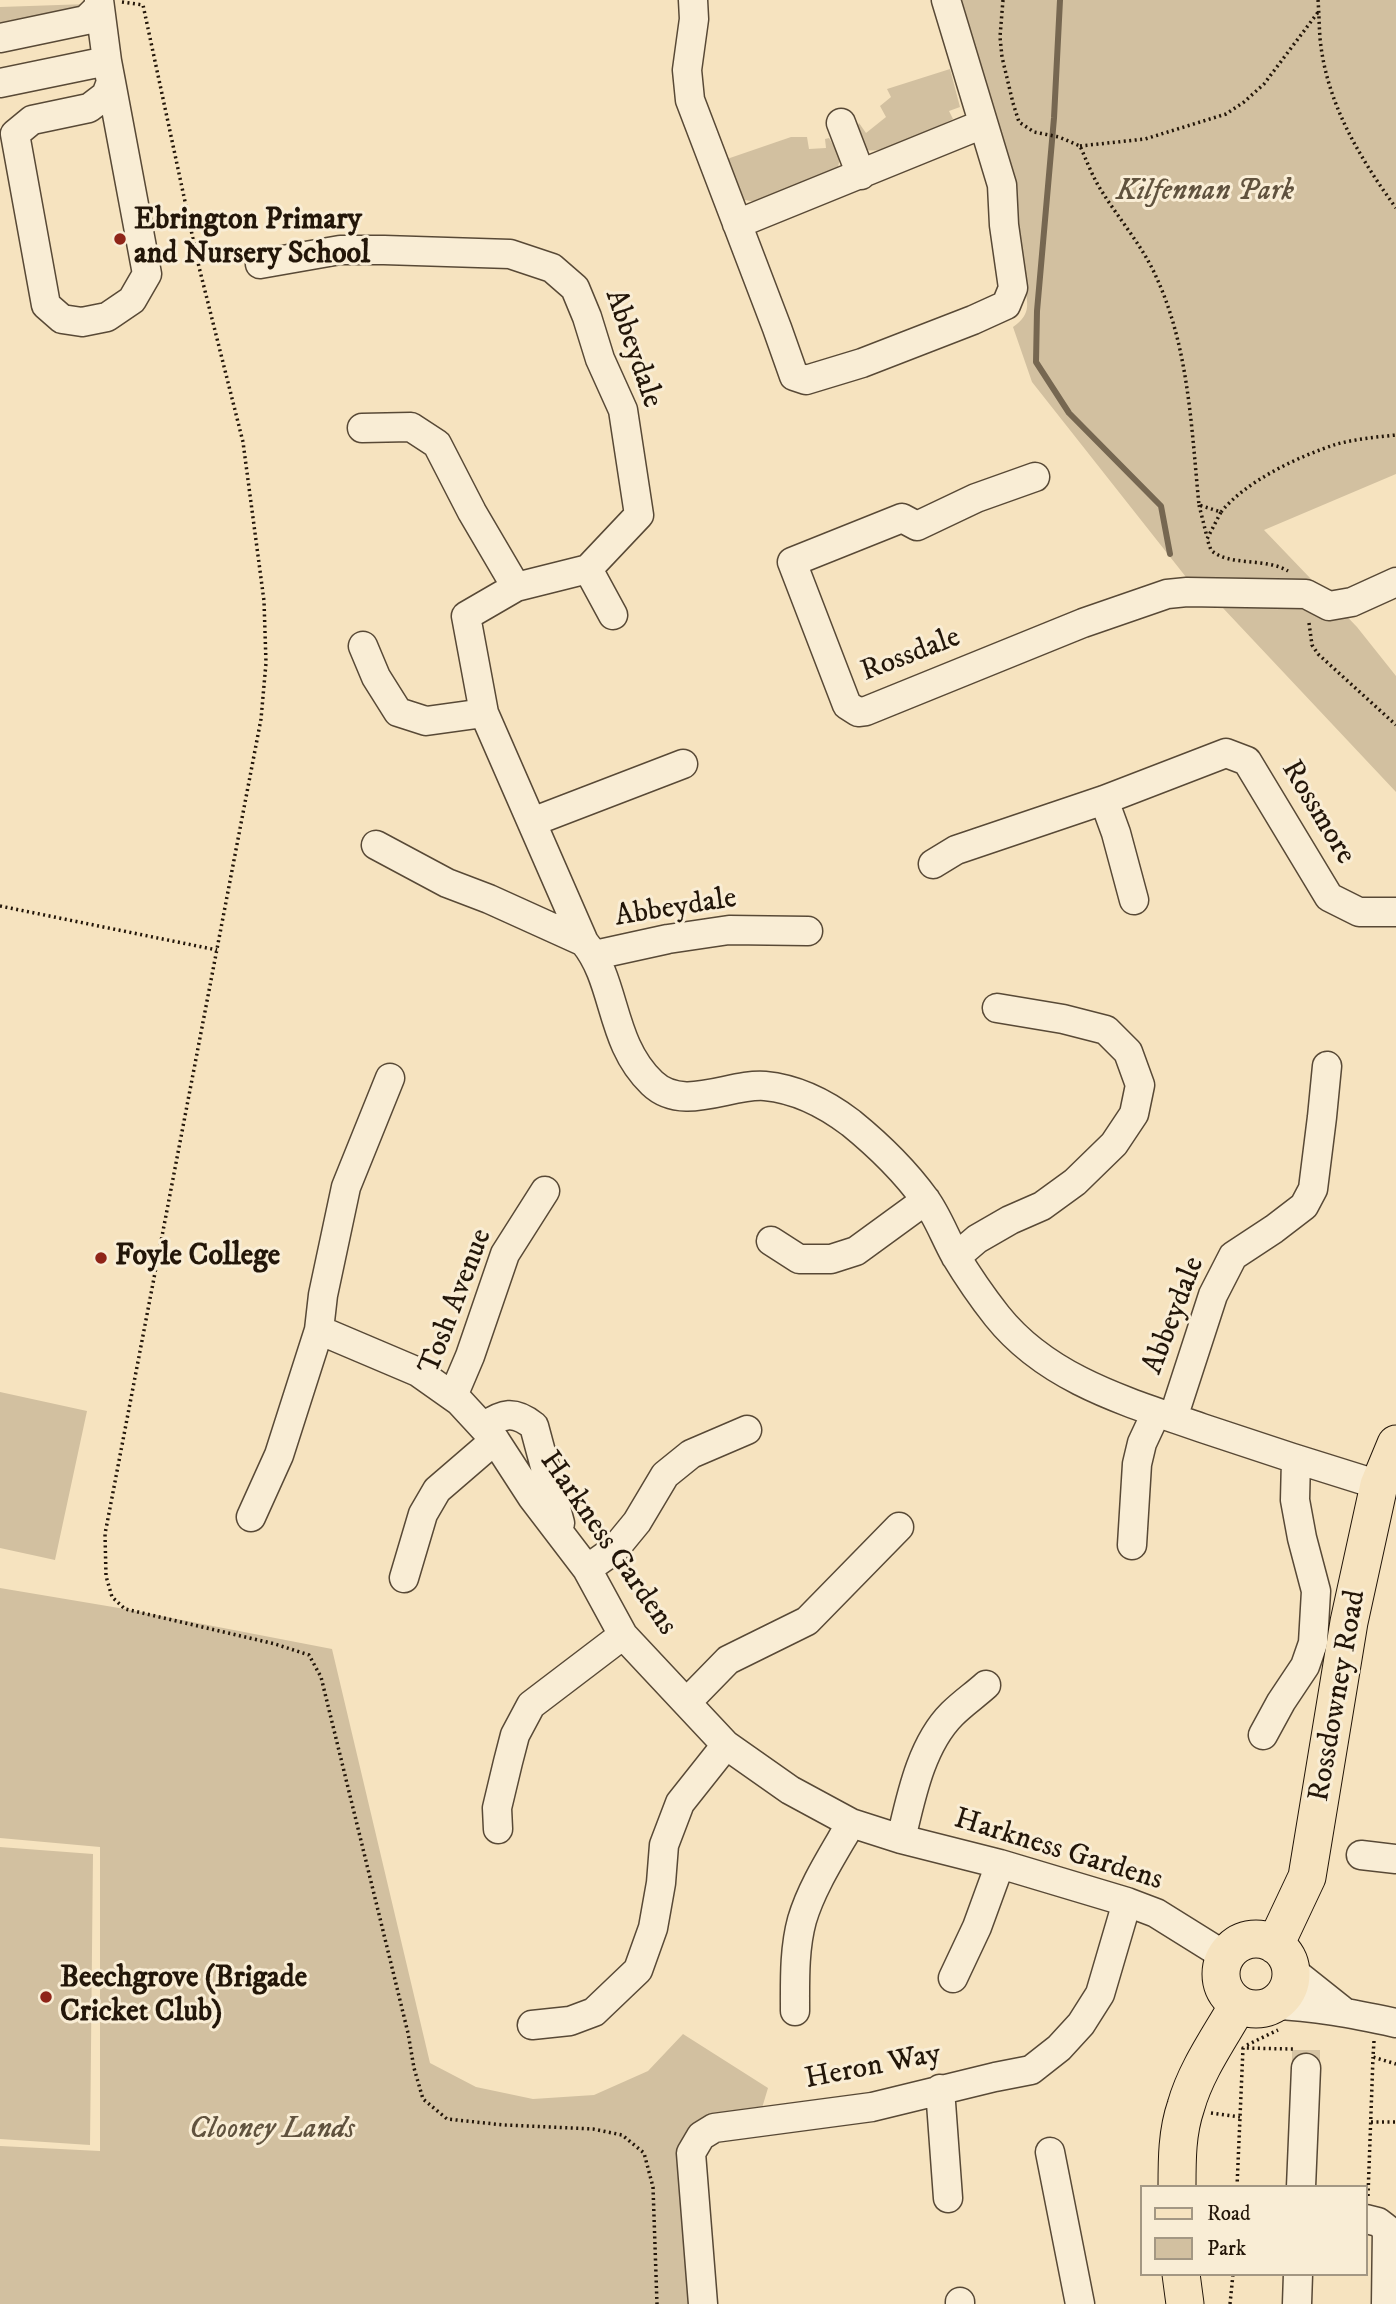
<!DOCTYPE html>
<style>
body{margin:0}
#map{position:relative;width:1396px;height:2304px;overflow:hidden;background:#f6e3bf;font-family:"IM FELL DW Pica",serif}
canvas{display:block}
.legend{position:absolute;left:1140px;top:2185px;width:228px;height:91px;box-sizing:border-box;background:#f9edd5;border:2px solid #a39783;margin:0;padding:9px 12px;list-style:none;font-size:21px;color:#231609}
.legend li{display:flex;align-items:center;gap:14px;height:35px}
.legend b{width:35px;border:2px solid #a39783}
</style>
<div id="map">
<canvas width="1396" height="2304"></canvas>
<ul class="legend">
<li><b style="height:9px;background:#f6e3bf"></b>Road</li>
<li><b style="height:19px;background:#d2c0a0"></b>Park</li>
</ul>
</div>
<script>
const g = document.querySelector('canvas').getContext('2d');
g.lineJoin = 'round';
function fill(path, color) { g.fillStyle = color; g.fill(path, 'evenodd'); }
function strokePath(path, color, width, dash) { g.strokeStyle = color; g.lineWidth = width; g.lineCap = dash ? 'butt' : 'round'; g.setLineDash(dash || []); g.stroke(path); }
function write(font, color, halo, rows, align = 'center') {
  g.font = font + ' "IM FELL DW Pica",serif'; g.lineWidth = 6; g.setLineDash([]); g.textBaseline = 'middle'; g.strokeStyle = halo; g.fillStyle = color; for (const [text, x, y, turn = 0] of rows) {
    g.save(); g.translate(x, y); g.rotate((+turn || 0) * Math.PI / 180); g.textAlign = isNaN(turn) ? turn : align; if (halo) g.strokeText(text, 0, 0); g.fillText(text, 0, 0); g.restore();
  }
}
fill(new Path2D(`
 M957 0H1396V474L1264 530 1357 627 1396 676V792L1222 607 1197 591 1032 382 1013 327C1033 313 1027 303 1024 281Z
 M88 4 89 10 0 28V7Z
 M950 69 960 107 949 111 953 119C934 128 886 155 867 150L857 127 859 123 866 133 886 117 880 106 891 97 887 89Z
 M791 137H807L809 149 826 148 825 139 829 138 840 157 838 168 758 202 744 200 740 195 727 159Z
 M0 1392 87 1411 55 1560 0 1548Z
 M0 1588 125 1609 332 1649 430 2063 476 2087 533 2099 594 2095 648 2071 683 2034 768 2088 762 2108 709 2114 688 2131 690 2304H0V2146L100 2151V1847L0 1838Z
 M0 1847 93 1854 90 2145 0 2139Z`), '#d2c0a0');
strokePath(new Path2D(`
 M1060 0 1054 118 1037 311 1036 362 1069 413 1161 506 1170 554`), '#766751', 6);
strokePath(new Path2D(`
 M1306 2068V2050`), '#d6c4a4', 28, [28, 14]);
const minor = new Path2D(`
 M693 0 694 19 687 70 690 100 777 328 794 376 806 380 862 363 973 320 1006 305 1013 288 1004 225 1002 185 946 0
 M0 38 86 20 99 7
 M107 61 111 82 147 274 132 300 107 317 82 322 62 319 46 305 15 134 32 120 89 108 106 95 111 82
 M0 83 107 61 99 0
 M841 123 861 175
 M737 224 983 124
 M260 264 340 250H384L510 254 552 268 575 288 587 317 600 359 623 410 639 515 588 569 516 587 466 616 484 713 584 942C617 982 609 1042 652 1083 683 1113 730 1083 765 1086 797 1089 826 1104 851 1123 878 1145 904 1170 925 1199 937 1215 945 1237 955 1255 967 1275 982 1297 997 1316 1048 1380 1128 1402 1202 1428 1261 1448 1320 1467 1379 1485
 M362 428 411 427 437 444 472 512 516 587
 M1035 477 976 498 917 526 902 518 792 562 847 705 858 712 866 711 1083 623 1167 594 1187 592 1306 594 1329 606 1352 602 1396 582
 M588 569 613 615
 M363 646 376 677 398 712 426 721 484 713
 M1104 800 1116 833 1134 900
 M532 822 683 764
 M376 845 447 883 489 899 584 942
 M933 864 956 850 1104 800 1226 753 1247 761 1329 897 1359 912H1396
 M595 955 668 939 729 930 808 931
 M771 1241 799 1259H831L856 1251 926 1200
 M956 1257 977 1239 1010 1220 1042 1206 1075 1182 1114 1144 1134 1114 1140 1085 1128 1052 1106 1030 1063 1019 997 1008
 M319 1330 418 1372 459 1401 495 1440 532 1497 587 1569 623 1635 726 1745 790 1790 851 1823 901 1839 1000 1864 1127 1902 1156 1913 1225 1956
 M459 1401 453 1396 470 1356 505 1254 545 1191
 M1173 1418 1213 1295 1233 1256 1274 1229 1304 1206 1313 1189 1322 1117 1327 1066
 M483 1427C503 1413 514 1410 534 1426L560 1523
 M251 1517 279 1455 319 1330 323 1295 346 1187 390 1078
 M1132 1545 1137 1464 1142 1443 1156 1413
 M587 1569 614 1550 637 1522 665 1475 691 1454 747 1430
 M404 1578 423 1514 437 1490 495 1440
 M687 1702 728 1660 807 1621 899 1527
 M1263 1735 1281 1702 1305 1666 1313 1643 1316 1591 1302 1538 1295 1500 1296 1460
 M498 1829 497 1808 508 1762 515 1735 531 1705 623 1635
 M901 1839C911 1797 921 1745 952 1714 963 1703 975 1695 986 1685
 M1361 1855 1396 1859
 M1290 1969 1344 2012
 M953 1978 977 1927 1000 1864
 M1272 2005C1314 2006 1354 2014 1396 2023
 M795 2011C795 1981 794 1949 802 1920 812 1886 834 1853 851 1823
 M532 2025 570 2021 594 2012 638 1970 653 1928 661 1883 664 1845 680 1803 726 1745
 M940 2089 948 2198
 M1050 2152 1080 2304
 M1301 2187 1306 2068
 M1366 2219 1378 2222 1387 2229 1386 2304
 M960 2302V2304
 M703 2304 691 2153 701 2136 714 2128 872 2107 995 2077 1031 2070 1059 2048 1081 2024 1100 1994 1127 1902
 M1297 2304 1298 2274`);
const major = new Path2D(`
 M1221 1974a35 35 0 1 1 70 0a35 35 0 1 1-70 0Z
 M1275 1945 1307 1877 1349 1622 1379 1485 1396 1444
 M1177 2187C1177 2159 1177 2132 1186 2106 1196 2070 1220 2037 1238 2005
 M1181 2274 1185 2304`);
strokePath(minor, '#584936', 31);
strokePath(major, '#231609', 39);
strokePath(new Path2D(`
 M1003 0 1000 37 1002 57 1013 103 1019 122 1034 132 1059 137 1080 146C1086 159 1091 173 1098 185 1115 214 1138 240 1153 270 1189 344 1191 425 1199 505L1221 512 1207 539 1211 550C1229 567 1265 557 1288 571
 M1318 0C1319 12 1319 25 1320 38 1326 102 1359 157 1396 208
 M122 2 143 5 199 267 243 442 264 601 266 663 261 719 105 1534 106 1576 112 1597 125 1609 275 1644 309 1655 321 1677 408 2033 414 2068 423 2099 447 2119 504 2125 593 2129 622 2135 644 2153 653 2187 657 2304
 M1080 146 1145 139 1226 114 1244 102 1264 84 1319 11
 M1199 505 1207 537
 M1221 512C1246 481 1299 456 1337 444 1356 439 1376 437 1396 435
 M1309 623 1312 645 1318 654 1396 725
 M0 906 217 950
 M1374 2041 1373 2057 1396 2064
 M1247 2045 1278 2030
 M1211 2113 1240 2117
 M1371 2122H1396
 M1237 2187 1243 2048 1293 2049
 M1368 2196 1373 2057
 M1230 2304 1233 2274`), '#231609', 3.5, [2, 3.5]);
strokePath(minor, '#f9edd5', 28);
strokePath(major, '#f6e3bf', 37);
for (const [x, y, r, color] of [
 [120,239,7,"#8f2418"],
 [101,1258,7,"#8f2418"],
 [46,1997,7,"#8f2418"]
]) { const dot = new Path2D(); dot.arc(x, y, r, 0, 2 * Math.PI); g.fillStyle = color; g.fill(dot); strokePath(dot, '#f9edd5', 2.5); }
write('italic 30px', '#60523e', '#f9edd5', [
 ["Kilfennan Park",1205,193],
 ["Clooney Lands",272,2131]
]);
write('bold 30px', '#231609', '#f9edd5', [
 ["Ebrington Primary",134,222],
 ["and Nursery School",134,256],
 ["Foyle College",115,1258],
 ["Beechgrove (Brigade",60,1980],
 ["Cricket Club)",60,2014]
], 'left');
write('30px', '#231609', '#f9edd5', [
 ["Abbeydale",632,349,71],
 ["Rossdale",911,656,-21],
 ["Rossmore",1317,813,59],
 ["Abbeydale",676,909,-9],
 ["Tosh Avenue",457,1302,-69],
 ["Abbeydale",1175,1316,-69],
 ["Harkness Gardens",607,1544,55],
 ["Rossdowney Road",1339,1696,-80],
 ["Harkness Gardens",1058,1851,17],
 ["Heron Way",873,2068,-11]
]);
</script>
